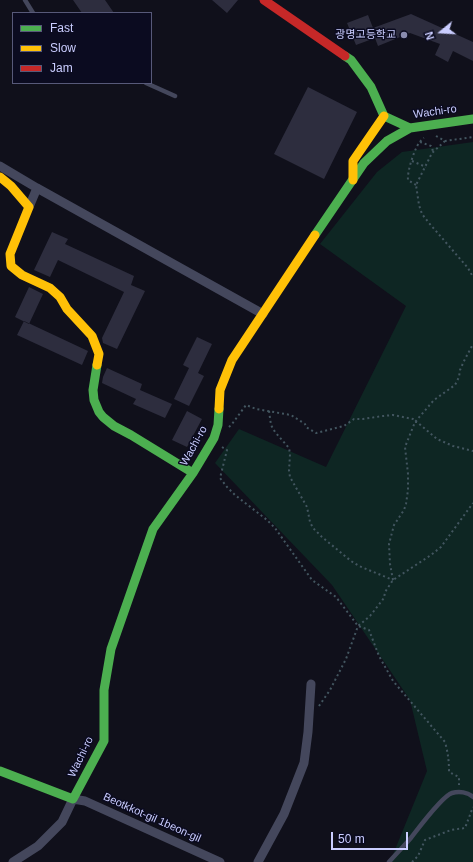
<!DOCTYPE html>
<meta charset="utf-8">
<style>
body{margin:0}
#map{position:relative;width:473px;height:862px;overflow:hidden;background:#10101b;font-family:Helvetica,sans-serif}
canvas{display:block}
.legend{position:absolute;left:12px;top:12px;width:140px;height:72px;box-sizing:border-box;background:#0b0b20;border:1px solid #575979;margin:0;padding:5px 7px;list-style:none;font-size:12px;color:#cacdff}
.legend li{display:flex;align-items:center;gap:8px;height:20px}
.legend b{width:20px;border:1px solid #575979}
.north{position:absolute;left:421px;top:12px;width:40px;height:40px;-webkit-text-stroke:3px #0b0b20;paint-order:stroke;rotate:252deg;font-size:11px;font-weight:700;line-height:16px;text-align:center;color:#cacdff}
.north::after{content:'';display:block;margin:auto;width:14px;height:18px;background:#cacdff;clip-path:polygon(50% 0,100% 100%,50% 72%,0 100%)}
.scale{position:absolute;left:331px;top:832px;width:77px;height:18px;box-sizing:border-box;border:2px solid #cacdff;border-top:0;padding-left:5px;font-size:12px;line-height:14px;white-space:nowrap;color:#cacdff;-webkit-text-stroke:3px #0b0b20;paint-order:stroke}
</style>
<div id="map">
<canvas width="473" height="862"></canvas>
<ul class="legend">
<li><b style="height:5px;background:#4caf50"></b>Fast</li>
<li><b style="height:5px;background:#ffc107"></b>Slow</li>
<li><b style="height:5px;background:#c62828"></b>Jam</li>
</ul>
<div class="north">N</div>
<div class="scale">50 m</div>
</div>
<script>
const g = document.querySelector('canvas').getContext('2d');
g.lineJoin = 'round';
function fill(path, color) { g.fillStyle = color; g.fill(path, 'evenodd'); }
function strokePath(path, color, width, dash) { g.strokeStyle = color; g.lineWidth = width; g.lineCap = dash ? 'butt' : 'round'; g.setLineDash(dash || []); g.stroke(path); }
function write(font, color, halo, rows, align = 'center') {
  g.font = font + ' Helvetica,"Noto Sans KR",sans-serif'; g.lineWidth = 3; g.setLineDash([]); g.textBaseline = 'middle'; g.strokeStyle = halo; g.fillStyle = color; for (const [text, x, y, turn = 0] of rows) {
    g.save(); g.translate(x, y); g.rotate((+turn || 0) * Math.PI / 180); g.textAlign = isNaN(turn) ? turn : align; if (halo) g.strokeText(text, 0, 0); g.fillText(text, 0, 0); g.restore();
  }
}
fill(new Path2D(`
 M473 142V862H390L427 771 410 700 332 585 215 463 239 429 326 467 406 306 320 244 377 172 402 152Z`), '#0e2623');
fill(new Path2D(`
 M73 0H105L114 13H82Z
 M212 0H238L227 13Z
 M411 14 473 42V61L453 51 448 62 435 55 440 44 410 33 378 46 375 38 356 45 347 23 368 15 373 28Z
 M308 87 357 112 324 179 274 154Z
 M52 232 68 239 65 244 134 276 131 285 145 291 117 349 103 343 102 338 124 292 58 260 50 277 34 270Z
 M29 287 43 294 29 324 15 317Z
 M24 321 88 351 82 365 17 335Z
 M197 337 212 344 198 373 204 376 189 406 174 399 189 368 183 365Z
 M107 368 142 384 140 390 172 404 165 418 133 404 136 399 102 383 103 377Z
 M187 411 202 419 187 447 172 440Z`), '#2d2d3e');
strokePath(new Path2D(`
 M436 136 445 141 473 137
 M445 141 432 153 416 185 419 205 422 214 429 223 468 268 473 277
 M420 142 431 146 432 147 433 152
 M412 161 426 167
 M416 185 408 180C407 172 414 150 419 143 420 142 422 139 424 138
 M269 411 271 425 275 432 289 448 290 454 289 471 290 477 307 507 310 522 313 528 322 537 351 561 359 566 393 580
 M229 427 232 424 246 405 256 409 291 415 305 424 306 427 316 433 344 426 354 419H363L383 416 393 415 413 419 415 422H417L437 439 453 446 473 451
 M222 447 227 450 220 478 227 487 235 495 267 520 275 528 312 580 336 597 358 626 369 630 379 656 393 681 445 742C448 753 449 761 449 772L459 777V785
 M393 580 390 564 389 544 394 525 404 510 406 504 408 490V474L405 447 415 422 434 400 455 385 459 377 460 370 464 361 473 344
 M319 706 330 690 346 659 358 626 370 616 384 598 385 592 393 580 431 555 441 547 473 503
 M412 862 418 856 425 840 451 830 465 828 473 807`), '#435660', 2, [2, 3]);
strokePath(new Path2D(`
 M25 0 33 13
 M146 83 175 96
 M389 862C396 854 403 847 410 839 418 829 442 796 452 793 459 791 468 792 473 797`), '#44475c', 4.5);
strokePath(new Path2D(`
 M0 166 37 188 263 314
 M29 207 37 188
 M13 862 38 846 62 822 73 799 85 801 220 862
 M258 862 284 814 304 763 308 732 311 684`), '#44475c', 9);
strokePath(new Path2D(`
 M345 56 351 60 371 87 384 116 410 128
 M315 235 364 163 387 141 410 128 473 119
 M97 365 93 390 94 400 99 412 103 417 114 426 131 435 193 473
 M0 771 73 799 104 741V690L111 649 153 529 193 473 214 438 218 425 219 409`), '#4caf50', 9);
strokePath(new Path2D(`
 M0 177 11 186 29 207 10 254 11 266 22 275 50 288 60 297 67 309 92 336 99 354 97 365
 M353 180V161L384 116
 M219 409 220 390 232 360 315 235`), '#ffc107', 9);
strokePath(new Path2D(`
 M264 0 345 56`), '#c62828', 9);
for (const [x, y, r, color] of [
 [404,35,4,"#898baf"]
]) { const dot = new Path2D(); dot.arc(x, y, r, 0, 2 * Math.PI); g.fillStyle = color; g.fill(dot); strokePath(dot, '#0b0b20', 1.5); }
write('11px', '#cacdff', '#0b0b20', [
 ["광명고등학교",396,35]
], 'right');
write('11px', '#cacdff', '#0b0b20', [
 ["Wachi-ro",435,112,-8],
 ["Wachi-ro",194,446,-61],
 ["Wachi-ro",81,757,-64],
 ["Beotkkot-gil 1beon-gil",152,818,24]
]);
</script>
